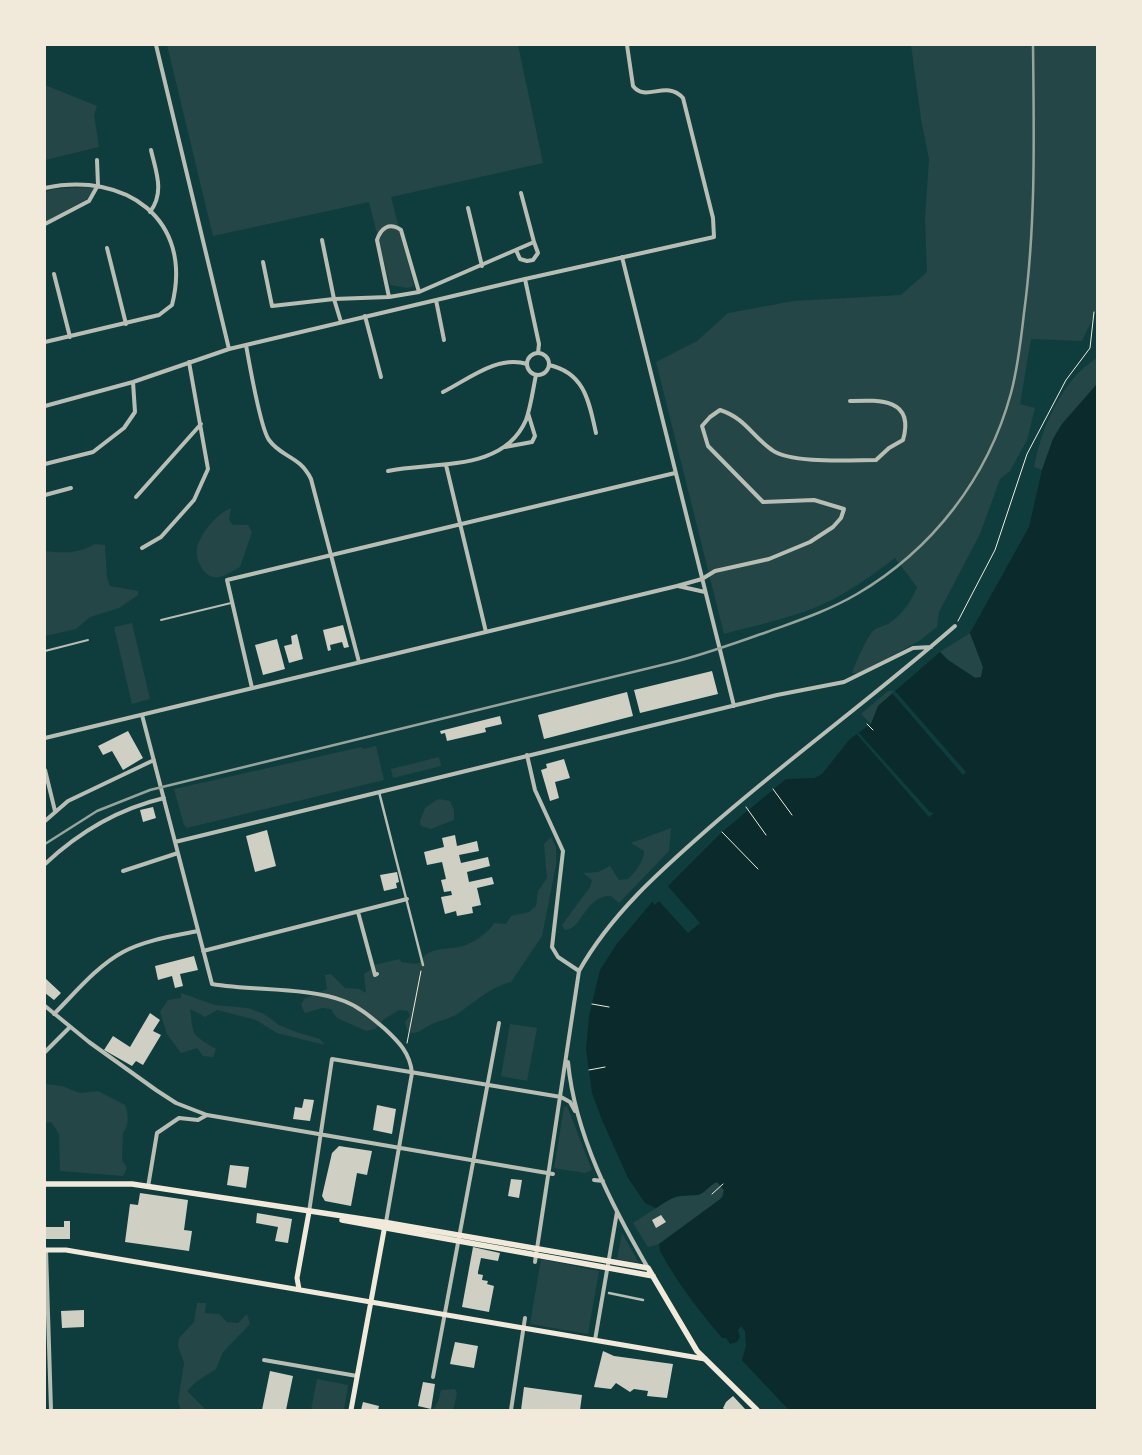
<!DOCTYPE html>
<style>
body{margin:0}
#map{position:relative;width:1142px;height:1455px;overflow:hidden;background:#0f3d3e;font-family:Manrope,sans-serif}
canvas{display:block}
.frame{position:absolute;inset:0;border:46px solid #f1e9da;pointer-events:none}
</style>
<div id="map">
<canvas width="1142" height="1455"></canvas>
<div class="frame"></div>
</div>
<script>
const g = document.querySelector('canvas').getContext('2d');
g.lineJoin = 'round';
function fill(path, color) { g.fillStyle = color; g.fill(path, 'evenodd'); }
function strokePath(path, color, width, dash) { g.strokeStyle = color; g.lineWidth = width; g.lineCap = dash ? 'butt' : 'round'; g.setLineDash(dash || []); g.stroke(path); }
fill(new Path2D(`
 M167 45H518L543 163 391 197 414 286 407 288 390 285 369 202 213 236Z
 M911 45H1097V309L1082 341 1031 339 1020 404 1035 408 1027 440 1010 471 1000 479 980 534 939 612 937 627 919 641 860 673H852C855 664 867 637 873 631 877 627 884 626 888 624 901 616 912 601 917 587L895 558C874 574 853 589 830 601 798 617 759 624 724 634L656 362 697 341 728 313 794 301 901 295 927 272 925 220 929 159 921 119Z
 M45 85 97 106 94 115 99 147 45 160Z
 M95 187 87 199 45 222V192L54 189Z
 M1097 358V384L1062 424 1053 439 1042 470 1034 467C1041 429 1062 379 1097 358Z
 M231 508 229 520 233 525H248L252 532 240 567C234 570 226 576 219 577 203 580 193 556 198 544 204 529 217 514 231 508Z
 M95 544 105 545 107 578 110 586 138 591V595L119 608 90 617 76 629 45 636V551C65 553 77 554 95 544Z
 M132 623 150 699 132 704 114 627Z
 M970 633 983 667 981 677 976 678 948 660 940 652Z
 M888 691H895L878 706 871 724 861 714Z
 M376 746 384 780 187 828 184 825 174 789 362 747 363 749Z
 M439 757 441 766 393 778 391 769Z
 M438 799 450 801 454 810V820L431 829 421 826 420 821 425 808Z
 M671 828 669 851 619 903 611 896C585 895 583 929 565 930L562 925 590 887 592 880 583 873 598 872 610 866 619 880 628 879C635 872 644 861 644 851L631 843Z
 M551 837 556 847V865L542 936 511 982C490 987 475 1002 457 1014 450 1019 440 1020 432 1024 424 1028 419 1033 411 1033L407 1030 405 1022 410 1016 408 1011 399 1010 383 1020 375 1029 366 1031 337 1018 331 1009 322 1008 305 1013 301 1005 304 999 327 989 325 975 331 974 345 988 359 989 366 993 364 974 375 967 374 965 400 959 401 962 417 964C422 961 423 956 428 953 438 948 448 949 459 947 471 945 488 933 494 923L506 924 511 916 529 912 536 906 538 891 547 878 544 844Z
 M181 993 215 1005 248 1008 264 1014 279 1025 296 1032 320 1039 325 1045 277 1033 256 1020 217 1010 205 1017 190 1009C194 1037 190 1033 216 1049L213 1057 203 1056 197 1048 181 1053 167 1034 160 1012 168 1000 181 998Z
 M510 1024 537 1028 527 1081 501 1076Z
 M45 1084 62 1086 80 1093 98 1091 125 1105C129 1114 129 1126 123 1133L122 1160 127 1168 123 1176 60 1171 59 1134 51 1122 45 1123Z
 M567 1106 592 1170 585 1173 554 1168 564 1107Z
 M717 1182 724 1190 720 1200 659 1244 648 1247 633 1223 675 1196 698 1195 712 1184Z
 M622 1233 639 1263 617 1259Z
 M541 1259 599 1271 588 1334 530 1324Z
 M197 1303H206L205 1313 219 1314 227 1322 238 1323 247 1314 250 1324 223 1352 216 1369 196 1382 187 1391 206 1410H181L178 1402 184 1363 178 1346 179 1338 194 1322Z
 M317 1379 348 1385 344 1410H311Z
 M455 1389 457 1394 453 1410H433L438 1402 441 1390Z`), '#244646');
fill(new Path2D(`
 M1097 384V1410H789C742 1360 694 1313 660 1251L659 1244 723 1197 724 1190 717 1182C710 1184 704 1195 697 1195 675 1196 676 1195 656 1208L645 1203 628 1178 602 1120 592 1093 586 1049 589 1016 600 970 616 945 652 902 722 832 786 779 815 778 822 774 850 739 871 724 878 706 940 652 948 660 975 678 981 677 983 667 970 633 1029 527 1042 470 1053 439 1062 424Z`), '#0a2a2b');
fill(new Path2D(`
 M895 691 966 772 963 775 892 693Z
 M857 731 930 812 934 813 929 817 855 732Z
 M667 885 700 923 688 933 659 901 655 905 651 900Z
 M741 1326 745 1331 746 1346 741 1363 717 1338H726L730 1344 737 1342 740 1337 738 1330Z`), '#0f3d3e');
fill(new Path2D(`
 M343 625 349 647 344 648 342 642 330 645 331 650 328 651 323 630Z
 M297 634 303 659 289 663 284 646 292 644 291 636Z
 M277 639 285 669 263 675 255 645Z
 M712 671 718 694 640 713 634 690Z
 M627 692 633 716 544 739 538 715Z
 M500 716 502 724 485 728 486 732 447 741 445 733 441 734 440 731Z
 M128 731 143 758 123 770 112 751 103 755 98 746Z
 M564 759 570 778 555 782 559 798 550 801 541 770 547 768 546 764Z
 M153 807 156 818 143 822 140 810Z
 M267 830 276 866 255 872 246 836Z
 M455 835 457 846 477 841 479 851 459 855 461 863 488 857 490 866 467 872 469 882 492 877 494 884 477 888 481 905 472 907 473 913 457 916 456 911 445 914 441 897 452 895 451 891 444 892 441 880 446 879 442 862 427 865 424 852 444 847 442 838Z
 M397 872 399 882 396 883 397 888 384 891 380 875Z
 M194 956 198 970 180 974 183 986 175 988 172 976 158 980 155 966Z
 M45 978 61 993 54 1000 45 993Z
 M150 1013 160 1020 153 1031 161 1035 143 1065 136 1061 132 1066 104 1050 113 1036 130 1047Z
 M304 1099 314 1100 310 1121 293 1119 295 1107 302 1108Z
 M377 1105 396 1109 392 1134 373 1130Z
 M339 1146 372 1151 367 1175 357 1173 351 1206 325 1201 322 1196 332 1153Z
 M230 1165 249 1167 246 1188 227 1185Z
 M511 1179 522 1180 519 1198 508 1196Z
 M140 1193 188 1200 184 1230 192 1231 189 1251 125 1242 130 1204 138 1205Z
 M257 1213 292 1219 288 1243 275 1241 278 1227 256 1223Z
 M661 1215 666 1222 656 1228 652 1220Z
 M64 1221H70V1239H45V1227H64Z
 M473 1247 500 1253 498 1261 481 1258 478 1272V1274L483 1275 482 1280 488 1281 487 1284 494 1286 489 1312 462 1307Z
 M84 1310V1327L62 1328 61 1311Z
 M455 1342 478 1346 474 1368 450 1364Z
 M603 1351 614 1356 673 1364 667 1398 647 1396 648 1391 634 1389 630 1392 616 1383 611 1389 594 1387Z
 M270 1371 293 1376 286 1410H262Z
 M423 1382 435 1384 431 1409 418 1406Z
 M524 1387 582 1395 580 1410H521Z
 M733 1396 746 1410H725L723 1408 726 1402Z
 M363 1402 379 1406 378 1410H361Z`), '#cfcfc3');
strokePath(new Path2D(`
 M958 621 995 550 1027 454 1066 380 1090 348 1094 312
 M867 724 873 730
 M773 789 792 815
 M746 807 766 835
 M722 832 758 869
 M592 1004 609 1007
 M407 1043 421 971
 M589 1070 605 1067
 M712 1194 723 1184`), '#f1e9da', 1);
strokePath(new Path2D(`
 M161 620 231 603
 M45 651 88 640`), '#b8beb3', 2);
strokePath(new Path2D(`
 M379 792 423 965
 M609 1293 643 1300`), '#b8beb3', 2.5);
strokePath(new Path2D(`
 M156 45 229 349
 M45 188C125 171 194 219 172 305L159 315 45 342
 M468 208 482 266
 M150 212C165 192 156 172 151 150
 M45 224 89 201 98 185 97 160
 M322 240 334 299 341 322
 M107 248 126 324
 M516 250 520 259 527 261 533 260 538 253 534 242
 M622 257 734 706
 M263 262 272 306 334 299 389 297 419 292 534 242 521 193
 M54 274 70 337
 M525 279 539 344 538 353
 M389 297 377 240C381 228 389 222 401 230L419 292
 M436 300 444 340
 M365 316 381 377
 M246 345C249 362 261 429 269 440 282 458 299 455 311 479L359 662
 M527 364a11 11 0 1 1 22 0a11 11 0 1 1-22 0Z
 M549 365C585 373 589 402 596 433
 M443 392C469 379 497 355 527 364
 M45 406 133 382 229 349 525 279 714 237 713 218 683 98C666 79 646 103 633 86L627 45
 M505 447 532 442 535 436 528 413
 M45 464 93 452 124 428 135 412 133 382
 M446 465 486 632
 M388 471C433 461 503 473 526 420 531 406 533 389 536 375
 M45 495 71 488
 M136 497 201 424
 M142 548 161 537 194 500 208 469 189 362
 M678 586 705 592
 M252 688 227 580 675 473
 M142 715 212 984C252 991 307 987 344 1001 360 1007 372 1018 385 1029 399 1042 410 1053 412 1073L386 1222
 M45 738 677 586 702 579 715 571 769 559 810 542 833 527 841 518 844 509 814 500 763 502 708 446 702 426 710 417 720 410C745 418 752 436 772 450 791 464 851 460 876 460L889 448 903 440C915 398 879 400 850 401
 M527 755 535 790 563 851 552 947 558 957 579 971
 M45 770 55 811
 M45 821 68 801 154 760
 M175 842 777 695 844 682 913 648 931 647
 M45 864C79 832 118 809 164 798
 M123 871 178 853
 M358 912 375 975 377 974
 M203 951 407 899
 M45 1006 89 1042 156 1090 176 1103 207 1115 553 1174
 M54 1014C75 993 97 966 123 952 145 940 174 936 198 931
 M45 1052 70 1027
 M568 1062C575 1135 612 1206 648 1268
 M594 1180 603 1181
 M148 1187 157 1133 179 1118 198 1120 207 1115
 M309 1212 332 1059 561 1097 570 1102 575 1111
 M46 1250 51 1410
 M535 1262 579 971C611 914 660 871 709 828 789 758 875 696 955 626
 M595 1340 617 1212
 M264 1360 357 1376
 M433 1377 499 1023
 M511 1410 525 1318`), '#b8beb3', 4);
strokePath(new Path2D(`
 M45 1250H66L705 1359
 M299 1289 297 1278 309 1212
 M351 1410 385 1225`), '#f1e9da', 5);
strokePath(new Path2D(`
 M45 1184H132L389 1223 648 1268 697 1351 757 1410
 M342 1220 653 1276`), '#f1e9da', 5.5);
strokePath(new Path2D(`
 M45 844 97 811 150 790 670 663C703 655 735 643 767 632 797 621 828 611 857 594 932 550 988 478 1011 393 1018 367 1021 340 1024 313 1036 224 1034 135 1033 45`), '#97a49c', 2.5);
</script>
